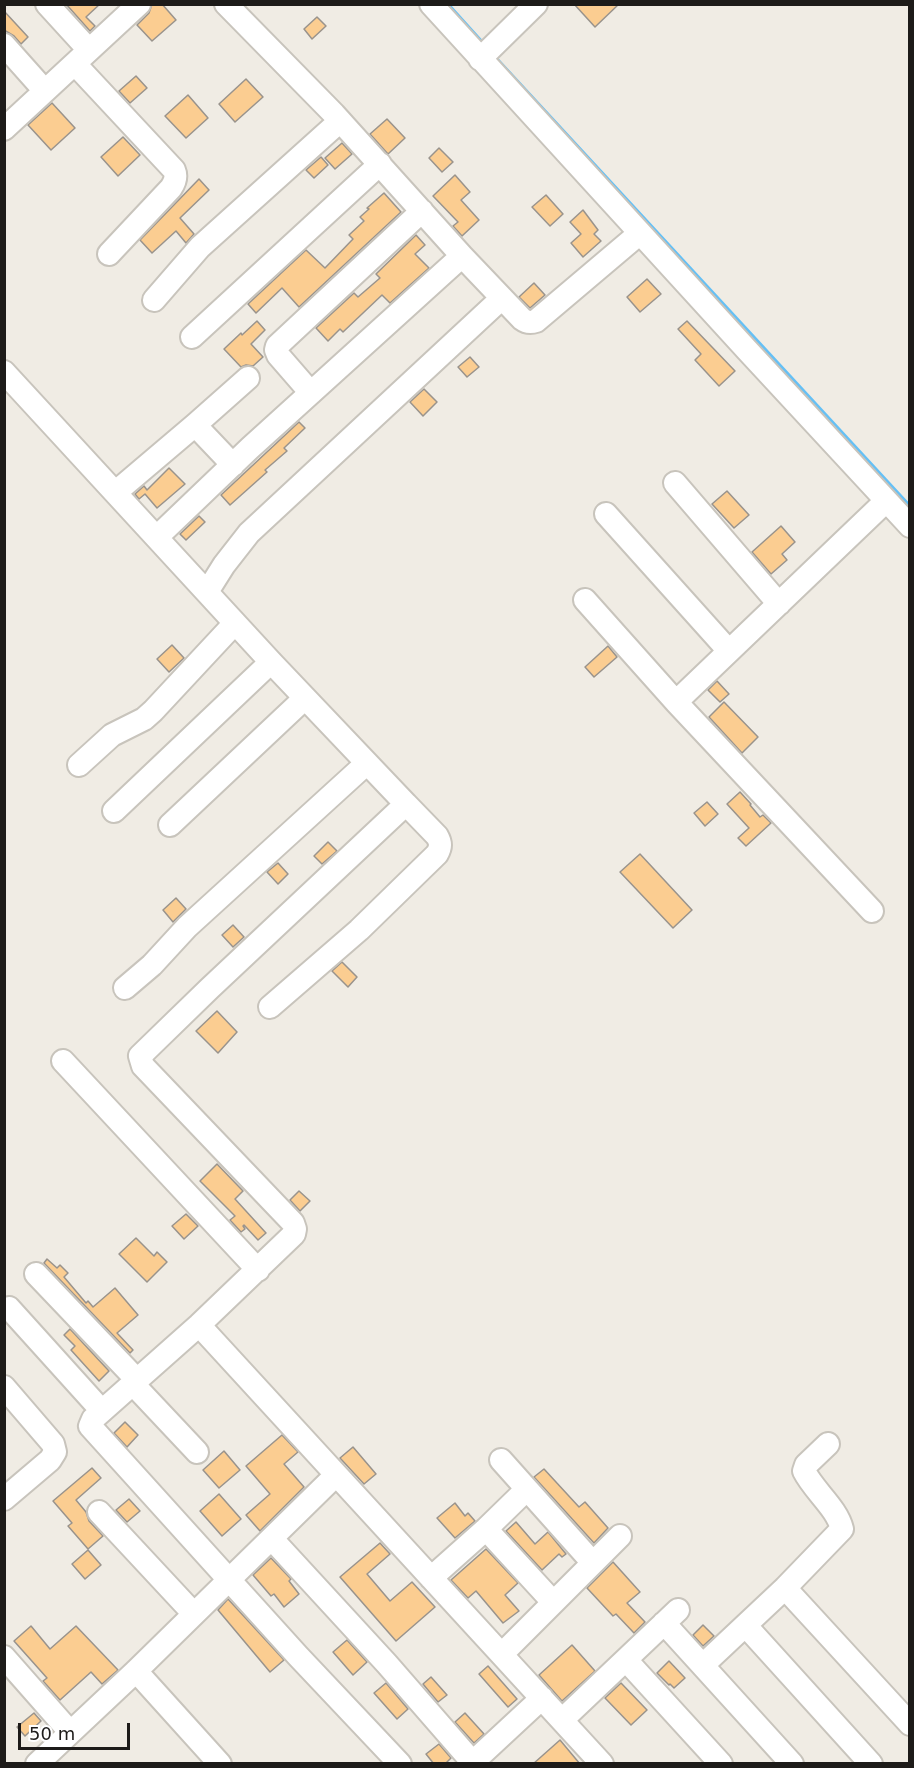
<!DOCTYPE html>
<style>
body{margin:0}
#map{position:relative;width:914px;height:1768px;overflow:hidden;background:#f0ece4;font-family:"DejaVu Sans",sans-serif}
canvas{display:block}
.frame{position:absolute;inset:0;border:6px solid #1d1b19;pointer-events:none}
.scale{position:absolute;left:18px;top:1723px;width:112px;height:27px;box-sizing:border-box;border:3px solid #1d1b19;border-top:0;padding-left:8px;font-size:18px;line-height:21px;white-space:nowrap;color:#1d1b19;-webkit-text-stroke:4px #fff;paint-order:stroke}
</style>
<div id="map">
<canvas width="914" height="1768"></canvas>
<div class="frame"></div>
<div class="scale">50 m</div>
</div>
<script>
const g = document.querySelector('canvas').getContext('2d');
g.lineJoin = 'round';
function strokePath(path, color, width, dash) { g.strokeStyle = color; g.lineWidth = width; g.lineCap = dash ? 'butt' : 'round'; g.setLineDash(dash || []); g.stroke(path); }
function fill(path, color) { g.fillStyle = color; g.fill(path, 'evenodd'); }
strokePath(new Path2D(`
 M447 4 484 45
 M497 60 910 507`), '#65c0f5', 4.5);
const building = new Path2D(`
 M66 4H100L86 17 95 26 90 31Z
 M152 4H162L176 20 152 41 137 25 149 13Z
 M574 4H619L595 27Z
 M4 11 28 37 21 44 14 36 4 30Z
 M317 17 326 26 312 39 304 29Z
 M136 76 147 88 130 103 119 91Z
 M246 79 263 97 235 122 219 104Z
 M188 95 208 118 186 138 165 116Z
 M52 103 75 128 51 150 28 125Z
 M387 119 405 138 388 154 370 134Z
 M123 137 140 155 118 176 101 157Z
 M342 143 352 154 335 169 325 158Z
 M439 148 453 162 442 172 429 158Z
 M321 157 328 165 314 178 306 170Z
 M455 175 470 192 461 200 479 220 462 236 453 226 458 222 433 196Z
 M199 179 209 190 180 218 194 234 186 243 176 231 152 253 140 240Z
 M384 193 401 212 299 307 282 288 256 313 248 304 306 250 325 268 353 239 349 235 364 221 360 217 369 209 367 208Z
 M546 195 563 214 550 226 532 207Z
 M583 210 598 230 594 234 601 241 583 257 571 243 581 234 570 222Z
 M416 235 425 245 415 254 429 268 390 303 382 295 343 332 340 329 328 341 316 328 354 293 358 297 380 278 376 274Z
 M647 279 661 294 640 312 627 297Z
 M534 283 545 295 530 308 519 297Z
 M257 321 265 330 251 344 263 357 253 366 246 365 241 367 224 349 241 333 242 335Z
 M687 321 735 371 719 386 695 360 701 354 678 329Z
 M470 357 479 367 467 377 458 367Z
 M424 389 437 402 423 416 410 402Z
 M299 422 305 428 284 448 287 451 265 470 267 472 230 505 221 495Z
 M169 468 185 484 157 508 145 494 139 499 135 494 144 486 147 490Z
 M727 491 749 515 734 528 712 504Z
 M199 516 205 522 186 540 180 534Z
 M781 526 795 542 782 554 787 560 771 574 752 552Z
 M172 645 184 658 169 672 157 659Z
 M608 646 617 657 594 677 585 667Z
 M717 681 729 694 720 702 708 690Z
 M724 702 758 737 742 753 709 717Z
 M740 792 751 804 750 805 760 817 763 815 771 823 746 846 738 838 749 828 727 804Z
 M707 802 718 814 705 826 694 813Z
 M328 842 337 851 322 864 314 856Z
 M640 854 692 910 673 928 620 872Z
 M278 863 288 874 278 884 267 872Z
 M176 898 186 909 173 922 163 910Z
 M233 925 244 937 233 947 222 935Z
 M342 962 357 977 348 987 332 971Z
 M217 1011 237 1032 218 1053 196 1031Z
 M217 1164 243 1191 235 1199 266 1233 258 1240 244 1225 243 1226 245 1229 241 1232 230 1220 235 1216 200 1181Z
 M299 1191 310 1201 300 1211 290 1200Z
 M186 1214 198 1226 184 1239 172 1226Z
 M136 1238 154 1256 157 1252 167 1262 147 1282 119 1254Z
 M47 1259 57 1268 60 1265 68 1273 64 1277 86 1303 88 1301 93 1307 115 1288 138 1315 117 1333 133 1350 130 1353 44 1263Z
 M70 1329 109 1371 99 1381 71 1350 75 1346 64 1335Z
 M125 1422 138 1435 127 1447 114 1433Z
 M282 1435 298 1452 284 1464 304 1487 260 1531 246 1515 270 1494 246 1466Z
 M353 1447 376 1474 364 1484 340 1458Z
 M224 1451 240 1470 219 1488 203 1470Z
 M92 1468 101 1478 76 1500 86 1512 89 1521 103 1536 88 1549 68 1526 72 1523 53 1501Z
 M544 1469 579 1507 585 1502 608 1528 594 1543 534 1477Z
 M219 1494 241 1519 222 1536 200 1511Z
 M129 1499 140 1511 127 1522 116 1510Z
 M455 1503 465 1516 468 1513 475 1521 455 1538 437 1518Z
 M516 1522 535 1544 548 1532 566 1554 562 1557 559 1554 542 1570 506 1531Z
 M380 1543 390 1554 367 1574 390 1601 412 1582 435 1607 396 1641 340 1577Z
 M486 1549 518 1583 505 1595 519 1611 503 1623 476 1591 468 1598 451 1580Z
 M88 1550 101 1565 85 1579 72 1564Z
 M271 1558 291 1579 289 1581 299 1594 284 1607 274 1594 271 1596 253 1575Z
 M613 1562 640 1592 627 1603 645 1622 634 1633 616 1614 613 1616 587 1588Z
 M228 1599 284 1660 270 1672 218 1610Z
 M703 1625 714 1636 703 1646 693 1635Z
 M31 1626 50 1649 76 1626 118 1670 102 1684 91 1672 60 1700 43 1681 47 1678 14 1641Z
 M347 1640 367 1662 353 1675 333 1652Z
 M572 1645 595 1671 562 1701 539 1675Z
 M669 1661 685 1678 674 1688 670 1684 669 1685 657 1673Z
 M488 1666 517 1699 508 1707 479 1674Z
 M431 1677 447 1695 438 1702 423 1684Z
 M386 1683 408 1709 397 1719 374 1693Z
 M621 1683 647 1710 631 1725 605 1698Z
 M34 1713 41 1721 25 1736 17 1727Z
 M465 1713 484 1734 474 1743 455 1722Z
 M560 1740 580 1764H533Z
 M439 1744 451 1758 445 1764H434L426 1754Z`);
fill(building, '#fbcd91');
strokePath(building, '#99938c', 1.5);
const minor = new Path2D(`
 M47 4 89 50
 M431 4 747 350 910 526
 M4 45 45 91
 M480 59 536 4
 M75 64 174 170C177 177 175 182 171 188L109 254
 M4 129 139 4
 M462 256 522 319C526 322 530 323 536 321L640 233
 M154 300 200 247 340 121
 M192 337 380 164
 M4 372 271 662 406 804 210 988 140 1056 143 1066 293 1223 295 1229 294 1234 199 1325 93 1419 90 1426 298 1656 400 1764
 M311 393 278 355 276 350 277 346 422 211
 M195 425 233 465
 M675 483 779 604
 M116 492 195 425 248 378
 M606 514 729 651
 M157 537 250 448 462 256 334 114 226 4
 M207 592 224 565 249 533 502 298
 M585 600 676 702
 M79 765 112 735 144 719 153 711 235 623
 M114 811 271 662
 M170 825 305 698
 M872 911 676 702 886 501
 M125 988 152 965 187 927 367 763
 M270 1007 359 930 437 854C441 847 441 843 437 836L406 804
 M63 1061 258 1270
 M36 1274 137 1380
 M9 1308 102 1411
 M199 1325 602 1764
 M133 1384 197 1452
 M4 1387 53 1444 55 1452 50 1460 4 1499
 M501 1460 593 1563
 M99 1512 194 1614
 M486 1529 553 1602
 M272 1539 387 1664 474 1764
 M431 1578 486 1529 526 1490
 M785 1588 910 1724
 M664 1623 792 1764
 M746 1626 871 1764
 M502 1654 620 1536
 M4 1657 70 1732
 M626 1660 721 1764
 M703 1665 785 1588 842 1529C837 1508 814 1491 804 1471L806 1465 828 1444
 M136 1671 220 1764
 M562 1720 678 1610
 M473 1762 542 1698
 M37 1764 136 1671 336 1475`);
strokePath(minor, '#c8c4bc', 26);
strokePath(minor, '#fff', 22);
</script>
